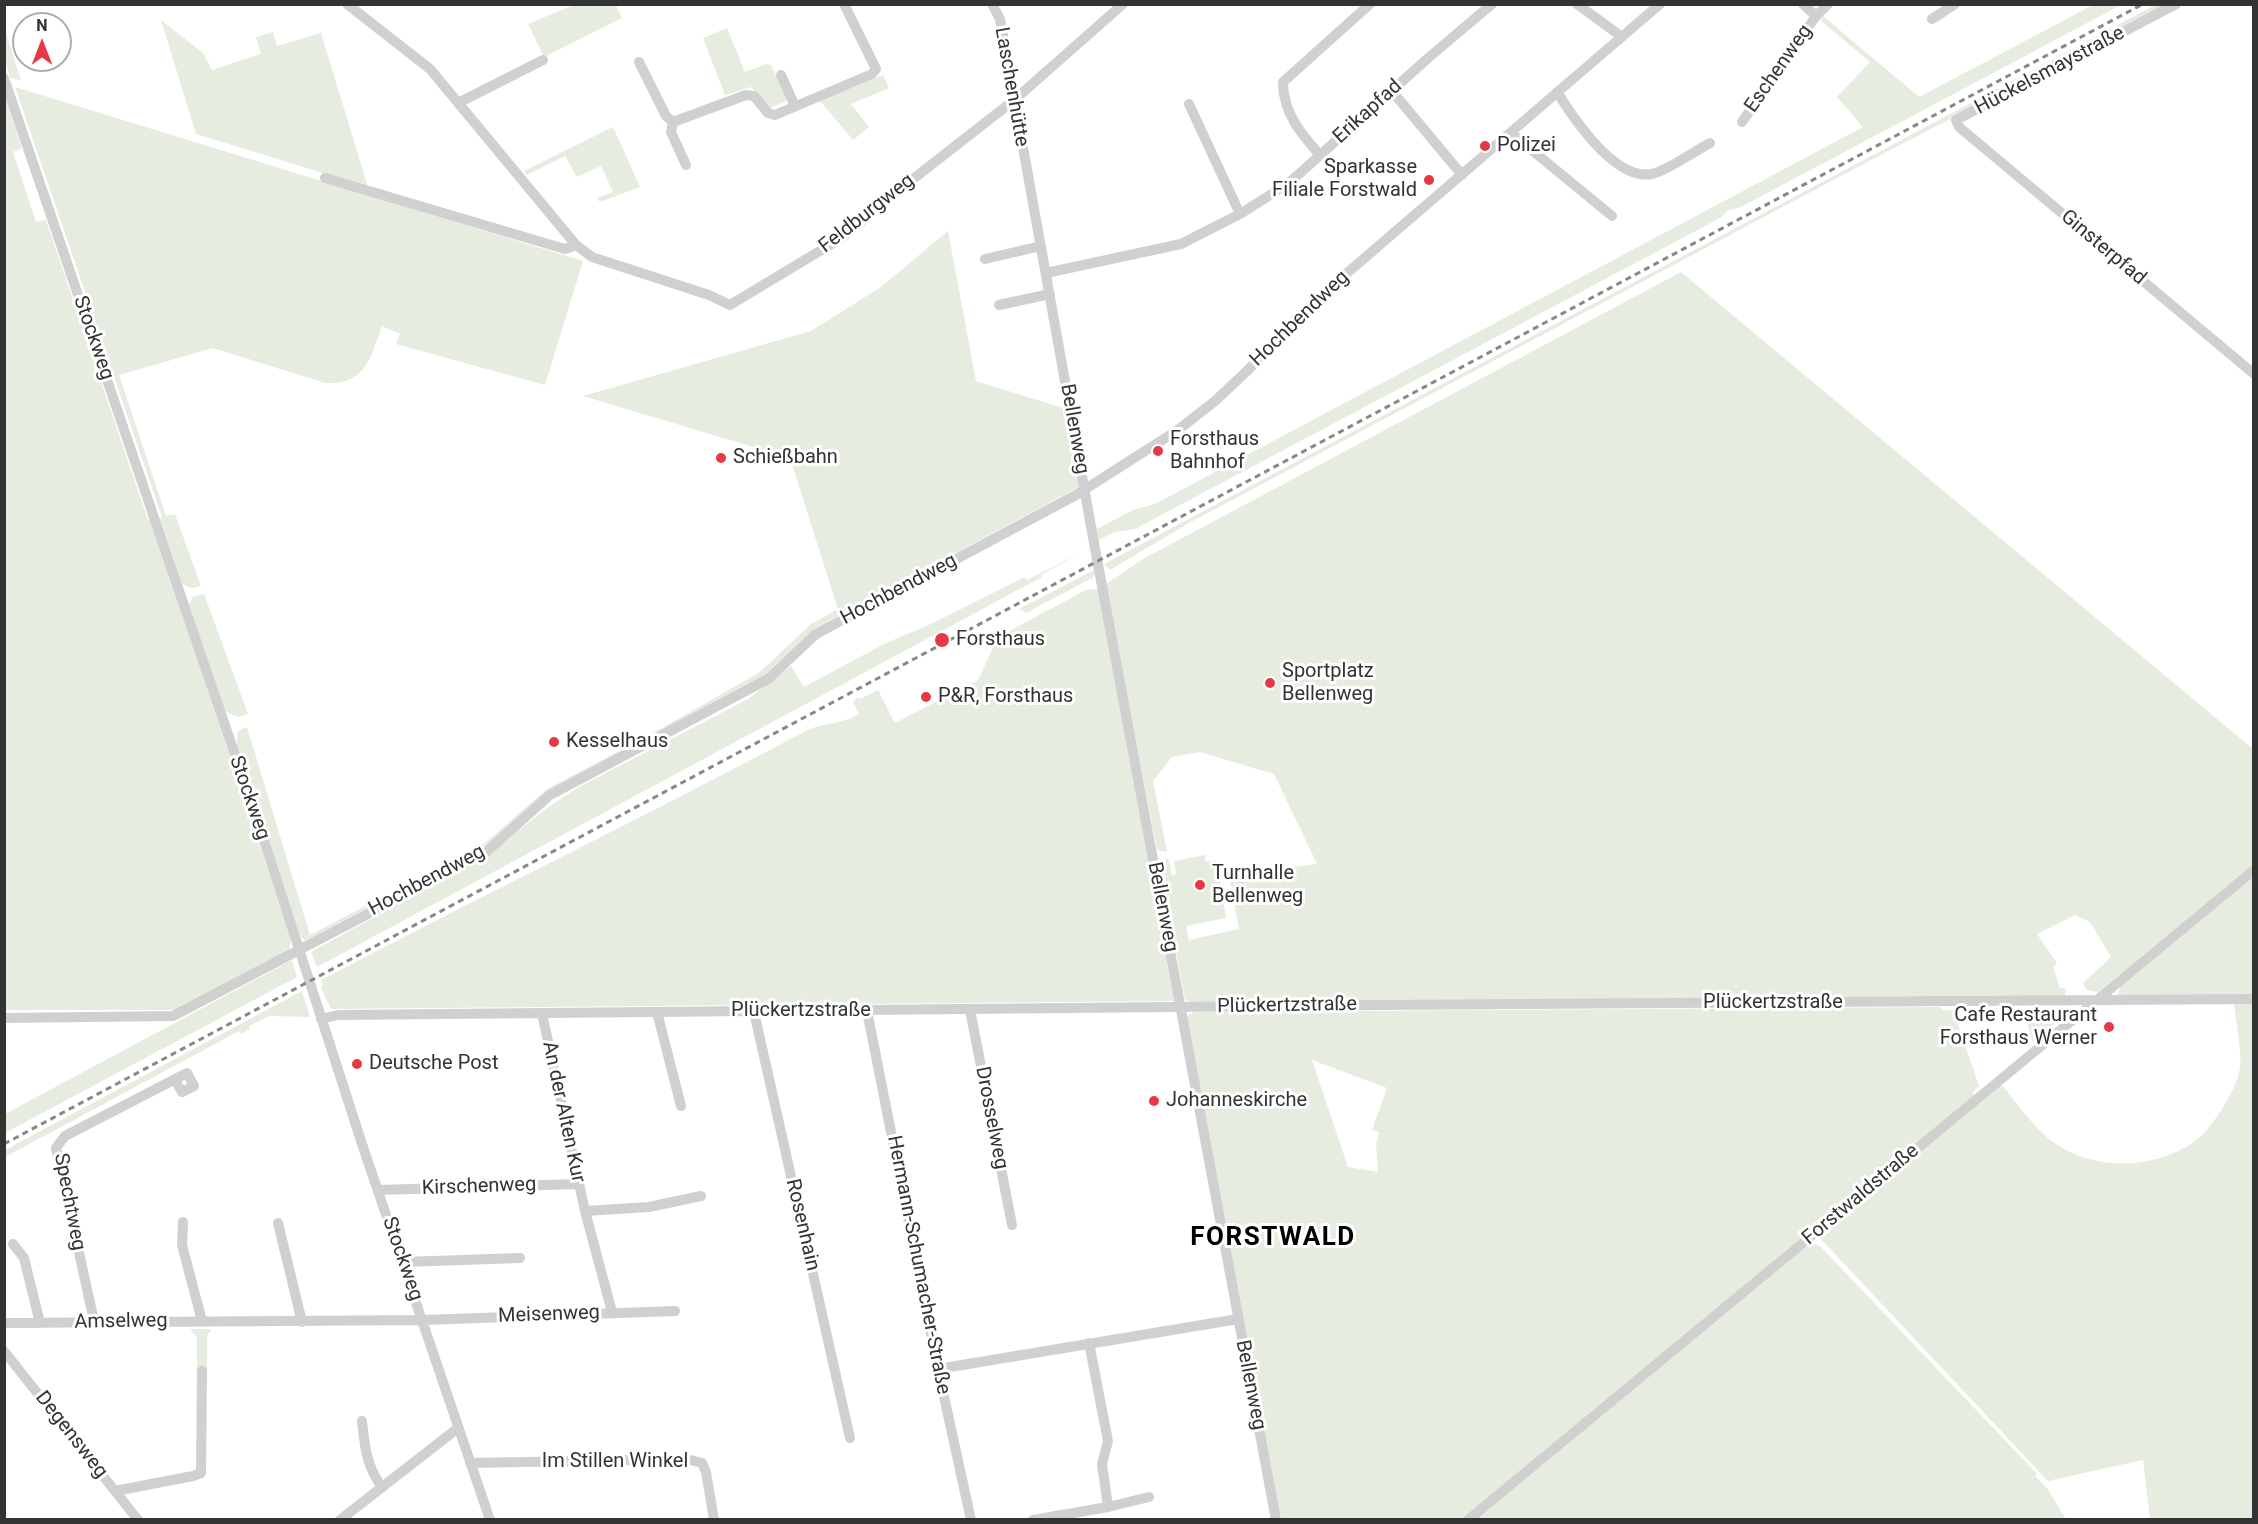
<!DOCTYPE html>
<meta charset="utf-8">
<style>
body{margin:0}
#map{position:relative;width:2258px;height:1524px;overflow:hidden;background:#fff;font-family:Roboto,sans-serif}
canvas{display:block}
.frame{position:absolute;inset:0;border:6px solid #333;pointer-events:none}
.north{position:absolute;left:12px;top:12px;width:60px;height:60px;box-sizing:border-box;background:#fff;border:2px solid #adadad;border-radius:50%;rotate:0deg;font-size:16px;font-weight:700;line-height:24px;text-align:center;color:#333}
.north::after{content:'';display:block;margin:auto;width:21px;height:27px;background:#e63946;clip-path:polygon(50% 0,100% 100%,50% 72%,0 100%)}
</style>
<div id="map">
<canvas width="2258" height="1524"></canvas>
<div class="frame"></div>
<div class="north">N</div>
</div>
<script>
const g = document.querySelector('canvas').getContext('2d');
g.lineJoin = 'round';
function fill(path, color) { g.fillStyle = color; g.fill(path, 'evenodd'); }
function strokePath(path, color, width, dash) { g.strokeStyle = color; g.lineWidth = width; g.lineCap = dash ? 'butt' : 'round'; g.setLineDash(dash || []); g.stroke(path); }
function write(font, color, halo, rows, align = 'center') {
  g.font = font + ' Roboto,sans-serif'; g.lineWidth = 6; g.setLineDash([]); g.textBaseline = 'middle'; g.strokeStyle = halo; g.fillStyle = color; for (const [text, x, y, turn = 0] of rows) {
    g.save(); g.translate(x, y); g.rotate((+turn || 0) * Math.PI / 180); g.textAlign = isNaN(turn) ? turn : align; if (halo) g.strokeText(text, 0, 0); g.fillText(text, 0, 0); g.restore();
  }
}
fill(new Path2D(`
 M574 5H616L622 18 544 57 528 24Z
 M2093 5H2121L1741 207 1727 211 1722 217 1135 529 1115 532 1099 540 1097 529 1133 510 1155 504 1863 127 1837 97 1870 62 1820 20 1823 16 1919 97Z
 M2155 5H2169L1852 170 1189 523 1110 570 1104 564Z
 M161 20 203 53 212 70 261 54 256 37 273 32 277 46 321 33 368 187 196 134Z
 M727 28 745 72 766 64 771 65 787 97 785 102 770 108 751 87 725 95 703 38Z
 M5 30 21 80 10 78 5 59Z
 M883 75 889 88 851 104 869 127 853 140 820 101Z
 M15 87 583 261 545 385 396 344 400 334 382 326C370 358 366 385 325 383L213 348 119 375 166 516 175 514 201 586 191 588 182 584 160 518 162 517Z
 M4 94 22 148 13 152 36 222 46 220 148 520H151L291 939 289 950 176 1010H5Z
 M613 127 640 187 600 202 597 198 613 192 601 166 577 177 565 156 527 175 524 171Z
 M948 231 976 381 1063 408 1079 487 815 628 762 677 548 792 486 845 305 941 300 935 237 746V734L241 729 247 727 310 935 485 843 547 789 655 732 760 672 811 624 838 609 790 458 583 396 811 331 881 287Z
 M1681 272 2253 749V865L2098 992 2086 990 2083 983 2111 957 2090 922 2075 915 2037 934 2057 963 2053 967 2060 988 2066 989 2065 996 1196 1003 1185 1000 1160 863 1168 858 1172 875 1176 874 1174 861 1205 855 1206 862 1215 860 1223 892 1222 893 1226 918 1186 926 1189 940 1239 929 1229 875 1317 864 1274 774 1200 752 1172 757 1153 781 1167 852 1157 850 1106 584 1143 559Z
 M1084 551 1041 575 1042 577 317 967 311 952 487 855 547 808 579 787 748 699 791 666 804 687 884 644 933 623 1025 577 1027 580Z
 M1094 570V577L1026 613 1019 609Z
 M1098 589 1174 1001 331 1009 321 988 323 986 321 980C481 896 644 817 804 732 822 722 841 725 859 714L853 702 858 697 860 699 878 690 895 723 978 680 998 637 1086 590Z
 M204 594 248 714 238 717 225 711 189 605 193 597Z
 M2253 876V995L2123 996 2118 994 2120 987Z
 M292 960 297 977 5 1133V1114Z
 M302 991 310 1017 269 1016 249 1026 250 1029 241 1034 239 1031 5 1157V1150Z
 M2234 1004H2253V1519H2150L2143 1460 2052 1480 2049 1482 1818 1236 2001 1084C2017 1103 2033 1127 2053 1142 2092 1170 2147 1170 2188 1146 2203 1137 2215 1120 2224 1106 2231 1094 2238 1081 2240 1068 2242 1052 2236 1021 2234 1004Z
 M1941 1007 1942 1010H1953L1979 1086 1973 1092 1974 1096 1463 1519H1280L1187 1022 1188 1016 1194 1012ZM1312 1060 1387 1088 1372 1130 1379 1132 1376 1145 1378 1172 1348 1167Z
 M2073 1009 2032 1042 2024 1010Z
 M1811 1242 1821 1247 2037 1474 2035 1476 2047 1488 2066 1519 1475 1520Z
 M190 1329H211L207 1336V1372H197V1337Z`), '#e6ecdf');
strokePath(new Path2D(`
 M347 4 430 69 576 245 592 257 709 295 730 305 843 237 890 197 1013 101 1123 4
 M992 4 1000 19 1094 543 1276 1520
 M1577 4 1622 37
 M2176 4 1956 120 1959 127 2254 374
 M1816 16 1828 4
 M1932 19 1955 4
 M639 62 666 116 673 122 746 95 754 96 768 113 775 115 872 74 876 69 844 4
 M781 75 795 106
 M4 78 258 822 364 1150 490 1520
 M1392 91 1462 175
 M1557 92C1574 119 1615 181 1652 174 1666 171 1695 151 1710 143
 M458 103 543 60
 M1189 104 1240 214
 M673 122 671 132 686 165
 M1742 122 1816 16 1803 4
 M1511 133 1612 216
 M1320 155C1300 133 1283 112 1283 82L1370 4
 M325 178 565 249 576 245
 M985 259 1041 246
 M1046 273 1181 244 1240 214 1289 183 1427 59 1492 4
 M999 305 1050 294
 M970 1010 1012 1225
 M867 1011 938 1369 971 1520
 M657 1012 681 1106
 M754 1012 850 1438
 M542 1014 585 1211 612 1312
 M4 1018 173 1016 486 852 550 795 768 679 816 634 1076 495 1178 430 1215 401 1248 370 1297 318 1332 286 1660 4
 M321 1019 338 1015 1380 1005 2254 999
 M378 1190 579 1184
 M585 1211 649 1207 701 1196
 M183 1222 182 1245 202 1321
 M278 1223 302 1322
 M13 1244 24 1258 40 1323
 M403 1262 520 1258
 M94 1321 56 1148 65 1136 187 1073 194 1086 182 1092 175 1080
 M4 1323 423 1320 675 1311
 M1089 1343 1108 1441 1102 1464 1108 1507
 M4 1351 138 1520
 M938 1369 1238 1319
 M362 1421C365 1448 366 1464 381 1486
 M470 1463 687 1459 702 1463 706 1472 714 1520
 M115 1491 193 1476 201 1473 202 1371
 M340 1520 458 1428
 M1033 1520 1108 1507 1149 1497
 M1468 1520 2254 870`), '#d0d0d0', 10);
strokePath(new Path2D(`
 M4 1144 2143 4`), '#888', 3, [6, 4.5]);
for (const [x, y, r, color] of [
 [1485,146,6,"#e63946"],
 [1429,180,6,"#e63946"],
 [1158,451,6,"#e63946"],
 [721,458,6,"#e63946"],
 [942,640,8,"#e63946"],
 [1270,683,6,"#e63946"],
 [926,697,6,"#e63946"],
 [554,742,6,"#e63946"],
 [1200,885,6,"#e63946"],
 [2109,1027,6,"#e63946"],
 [357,1064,6,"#e63946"],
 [1154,1101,6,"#e63946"]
]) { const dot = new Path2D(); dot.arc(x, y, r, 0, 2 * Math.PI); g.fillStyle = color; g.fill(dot); strokePath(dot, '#fff', 2); }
write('20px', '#333', '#fff', [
 ["Eschenweg",1779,69,-55],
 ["Hückelsmaystraße",2050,71,-28],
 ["Laschenhütte",1011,87,80],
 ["Erikapfad",1368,112,-42],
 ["Feldburgweg",867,214,-38],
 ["Ginsterpfad",2103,248,40],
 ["Hochbendweg",1300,319,-44],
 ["Stockweg",93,338,71],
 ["Bellenweg",1074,429,80],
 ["Hochbendweg",899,590,-28],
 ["Stockweg",249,798,71],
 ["Hochbendweg",427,881,-28],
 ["Bellenweg",1162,907,79],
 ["Plückertzstraße",1773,1003],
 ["Plückertzstraße",1287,1006,-1],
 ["Plückertzstraße",801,1011],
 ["An der Alten Kur",563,1112,78],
 ["Drosselweg",991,1118,79],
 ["Kirschenweg",479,1187,-2],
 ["Forstwaldstraße",1861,1195,-40],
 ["Spechtweg",69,1202,79],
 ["Rosenhain",802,1225,77],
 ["Stockweg",402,1259,71],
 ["Hermann-Schumacher-Straße",918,1265,79],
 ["Meisenweg",549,1315,-2],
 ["Amselweg",121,1322,-1],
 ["Bellenweg",1250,1385,79],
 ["Degensweg",71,1435,52],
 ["Im Stillen Winkel",615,1462]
]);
write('20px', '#333', '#fff', [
 ["Polizei",1497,146],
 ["Sparkasse",1417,168,"right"],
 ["Filiale Forstwald",1417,191,"right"],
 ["Forsthaus",1170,440],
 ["Bahnhof",1170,463],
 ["Schießbahn",733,458],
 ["Forsthaus",956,640],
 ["Sportplatz",1282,672],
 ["Bellenweg",1282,695],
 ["P&R, Forsthaus",938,697],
 ["Kesselhaus",566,742],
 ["Turnhalle",1212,874],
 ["Bellenweg",1212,897],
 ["Cafe Restaurant",2097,1016,"right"],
 ["Forsthaus Werner",2097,1039,"right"],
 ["Deutsche Post",369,1064],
 ["Johanneskirche",1166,1101]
], 'left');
g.letterSpacing = '1.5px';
write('bold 26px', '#000', '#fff', [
 ["FORSTWALD",1273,1238]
]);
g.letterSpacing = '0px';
</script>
